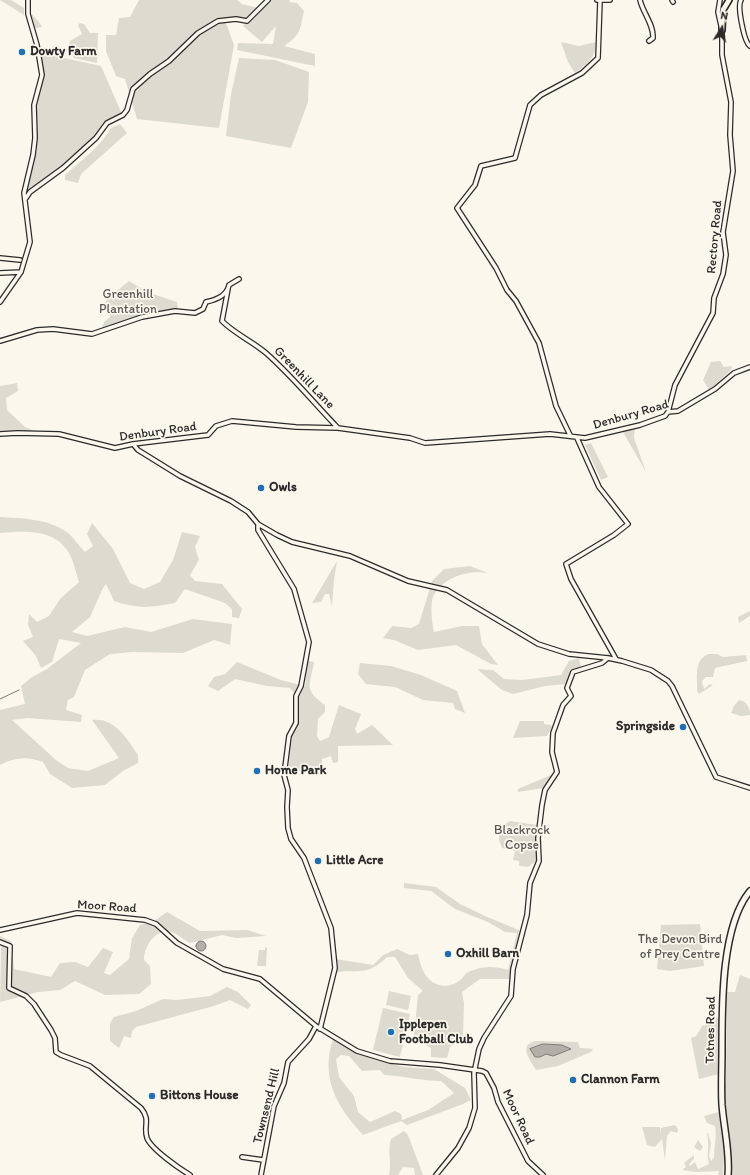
<!DOCTYPE html>
<style>
body{margin:0}
#map{position:relative;width:750px;height:1175px;overflow:hidden;background:#fbf7ec;font-family:Itim,sans-serif}
canvas{display:block}
.north{position:absolute;left:702px;top:8px;width:40px;height:40px;-webkit-text-stroke:3px #fbf7ec;paint-order:stroke;rotate:11deg;font-size:11px;font-weight:700;line-height:16px;text-align:center;color:#2b2b2b}
.north::after{content:'';display:block;margin:auto;width:14px;height:18px;background:#2b2b2b;clip-path:polygon(50% 0,100% 100%,50% 72%,0 100%)}
</style>
<div id="map">
<canvas width="750" height="1175"></canvas>
<div class="north">N</div>
</div>
<script>
const g = document.querySelector('canvas').getContext('2d');
g.lineJoin = 'round';
function fill(path, color) { g.fillStyle = color; g.fill(path, 'evenodd'); }
function strokePath(path, color, width, dash) { g.strokeStyle = color; g.lineWidth = width; g.lineCap = dash ? 'butt' : 'round'; g.setLineDash(dash || []); g.stroke(path); }
function write(font, color, halo, rows, align = 'center') {
  g.font = font + ' Itim,sans-serif'; g.lineWidth = 3.5; g.setLineDash([]); g.textBaseline = 'middle'; g.strokeStyle = halo; g.fillStyle = color; for (const [text, x, y, turn = 0] of rows) {
    g.save(); g.translate(x, y); g.rotate((+turn || 0) * Math.PI / 180); g.textAlign = isNaN(turn) ? turn : align; if (halo) g.strokeText(text, 0, 0); g.fillText(text, 0, 0); g.restore();
  }
}
fill(new Path2D(`
 M0 0H11L24 8V15Z
 M139 0H237L242 4 258 8 246 19 226 23 234 45 219 128 137 119 125 79 116 76 106 51V35H116L119 18 130 17Z
 M270 0H290L289 2 297 3 304 11C300 30 301 35 284 46L315 54V66L237 50 238 43 273 44 276 26 262 42 243 26Z
 M31 13 42 26V27L35 28Z
 M80 23 84 24 90 33H98L97 63 74 58 68 47 70 41 82 34 78 25Z
 M561 42 579 46 596 42C596 58 587 64 575 73L568 62Z
 M41 53 101 66 122 114 106 122 95 138 26 196 37 139V121L35 105 44 76Z
 M239 58 275 60 309 72 308 102 291 148 226 136 231 94Z
 M120 124 127 133 81 174 78 183 65 180V175C82 160 100 147 112 127Z
 M129 281 147 292 177 302 178 309 145 315 102 328 104 322 110 317V313L104 306 107 299Z
 M720 361 724 367 732 366 731 370 709 390 703 380 711 362Z
 M17 383 18 391 6 398 7 410 25 427 37 432 0 433V386Z
 M635 427 634 438 646 472 623 432Z
 M591 443 608 477 601 480 585 445Z
 M0 517C22 518 50 519 68 533 74 538 79 546 85 552L93 546 87 534 92 523 113 549 130 583 144 589 160 582 173 560 182 532 200 536 195 547 199 560 190 575 195 581 222 584 242 609 239 618 232 617V609L225 603 185 589 175 603C149 608 139 609 114 601L106 584 103 588 90 617 72 632 87 636 125 627 151 632 193 619 232 624 230 645 214 640 183 653 132 652 110 654 85 670 74 697 68 700 66 710 82 715 81 722 27 718 12 720 56 760 68 768 88 771 119 758 92 720C114 717 127 738 138 755V763L123 771 105 785 72 788 50 774 43 762C28 756 15 757 0 765V710L25 704 21 686 32 677 47 669 81 643 59 639 52 662 41 668 36 656 23 641 33 637 28 625 29 614 37 622 49 616 60 599 79 582C76 573 74 563 70 555 56 528 25 531 0 533Z
 M337 561 334 580 332 606 329 594H325L321 602 312 603Z
 M470 566 488 573C468 570 443 577 433 597 430 604 432 624 434 632L462 626H479L482 644 498 665 491 664 456 645 418 650 394 640 383 638 392 626 411 628 419 624 432 581 444 569Z
 M750 611V616L739 623 738 617Z
 M708 654H717L723 657 746 655 747 661 715 668 713 677H706L702 681 704 689 710 684 713 685 699 694 697 691C698 678 693 661 708 654Z
 M579 658 581 668 570 675 566 684 545 686 513 694 502 690 477 669 493 670 504 679 522 680 561 675 569 661Z
 M308 661 314 662C310 686 303 689 325 705V712L318 719 317 736 320 741 329 737 339 705 361 714 355 729 357 734 372 725 393 745 338 746V762L333 763 331 756 322 759V765L288 774 292 737 298 727 299 700 290 688 267 686 235 679 218 691 208 686 214 677 225 674 237 662 281 680 305 686Z
 M360 663 391 666 421 675 457 691 465 713 455 709 453 703 423 700 395 687 366 684 358 674Z
 M739 700C747 701 750 708 750 715L741 716 731 713 734 706Z
 M520 721H544V724L551 725 552 727 547 736 513 738Z
 M551 775 554 776 544 788 518 792V789Z
 M510 821 537 825 536 861 528 867 519 866V861L513 860 515 851 502 848 499 840V828Z
 M404 883 436 887 460 904 485 916 521 931 510 979H480L462 992 464 1003 463 1036H460L458 1042 450 1047 447 1058 431 1057V1048L416 1040 414 1035 418 995 423 991 408 978 395 957H387C379 965 370 971 359 971 351 972 344 970 336 973L335 959 373 965 383 955 397 949 410 955 418 954C420 962 422 971 427 977 438 991 459 987 466 973 480 966 492 965 508 970L517 933 505 932 488 922 455 909 431 891 404 888Z
 M167 912 200 931 247 930 266 936 236 938 222 935 190 943C184 940 177 933 171 932 155 928 144 947 144 960L150 966 151 984 139 994 105 995 75 981 60 990 38 992 0 1002 1 949 0 936 11 941 14 969 51 977 60 963 75 962 88 967 103 948 113 952 104 973 110 975 129 959 132 938 140 925 154 921Z
 M700 924 704 966 670 971 657 969 661 925Z
 M265 947 267 948 266 966H257L259 950H265Z
 M740 975 750 979V1175H731L724 1085 726 1082 727 992H735Z
 M227 987 238 992 251 1005 248 1009 230 1000 214 1006 136 1027 132 1031 131 1038 124 1036 119 1048 110 1041V1023L114 1017 136 1011 163 999 177 1000 210 996Z
 M389 991 411 996 408 1010 386 1005Z
 M383 1008 410 1014 400 1057 373 1050Z
 M711 1014 720 1019 719 1074 699 1079 691 1038 696 1036 703 1025 705 1026Z
 M333 1039 347 1048 371 1058 404 1067 434 1069 465 1088 471 1100 463 1104 407 1125 401 1121 363 1135C337 1107 320 1078 333 1039ZM341 1055 349 1056 362 1071 380 1070 384 1075C404 1076 421 1081 441 1081L454 1093 428 1110 402 1120 401 1114 395 1111 370 1122 358 1112 354 1096 339 1077 336 1059Z
 M535 1041 578 1042 580 1048 593 1049 591 1052 558 1066 536 1070C530 1060 518 1045 535 1041ZM543 1044 562 1045 571 1049 553 1056 546 1054 536 1057 532 1051Z
 M719 1112 724 1155 723 1175H718L719 1171 696 1172 682 1170 686 1167 684 1163 694 1155V1159L689 1164 690 1166 695 1162 698 1169 709 1164C706 1154 710 1146 707 1133H708L711 1144 709 1156 711 1161 714 1157C714 1147 717 1135 715 1126L707 1123 704 1116Z
 M675 1125 678 1129 677 1133 671 1131 667 1136 665 1160 662 1139 655 1147 647 1145 642 1127H660L661 1134V1128Z
 M404 1131 408 1135 423 1175H415L414 1168 403 1167 398 1175H389C392 1163 387 1151 391 1139Z
 M698 1140 703 1147 700 1151 694 1147Z`), '#dddad0');
const water = new Path2D(`
 M196 946a5 5 0 1 1 10 0a5 5 0 1 1-10 0Z
 M543 1044 562 1045 571 1049 553 1056 546 1054 540 1057H535L530 1049Z`);
fill(water, '#b1afa7');
strokePath(water, '#7b7a75', 1);
strokePath(new Path2D(`
 M0 699 19 690`), '#7b7a75', 1);
const street = new Path2D(`
 M597 0H610
 M640 0C643 13 654 25 653 38L649 41
 M672 0 673 2
 M741 0C737 6 744 42 750 46
 M26 198 30 192 63 168 96 138 107 123 123 115 127 110 133 89 150 74 169 61 198 33 218 21 236 19 247 21 268 0
 M0 258 20 260
 M0 273 21 272
 M228 289 222 321C235 334 252 341 266 353 292 376 314 403 338 428
 M0 302 21 272 30 242 24 193 33 155 35 138 34 105 42 75 37 45 28 14V0
 M0 341 37 330 53 329 92 334 142 317 175 311 195 313 203 309 206 302C216 300 227 295 229 285L239 279
 M668 412 675 385 713 313 714 298 723 274 726 255 723 232 733 171 730 135 731 102 722 55V30L718 12 720 0
 M0 434 17 433 59 434 115 448 133 444 208 435 216 426 232 421 296 427 338 428 410 438 425 443 550 434 585 438 640 425 665 416 668 412 678 411 715 389 734 373 750 367
 M570 435 556 406 539 343 516 301 507 290 496 268 457 208 475 185 481 166 515 158 530 105 541 95 582 73 598 58 600 1
 M577 438 599 487 628 524 614 535 566 564 571 579 616 659
 M133 444 138 450 180 476 231 501 248 512 258 524 277 535 292 542 350 556 408 581 447 590 538 644 569 654 608 658 622 661 651 670 668 681 672 686 716 777 750 788
 M258 524V530L294 589 309 642 301 686 296 696V723L289 736 284 775 288 790 287 807 288 828 291 839 304 858 331 928 335 968 320 1029
 M0 930 77 913 145 920 156 924 177 943 223 969 260 979 316 1026 357 1051 390 1061 440 1065 482 1071 486 1073 494 1088 498 1102 528 1161 543 1175
 M0 942 10 946 9 988 26 996 34 1004 51 1030 55 1038 56 1052 61 1055 90 1066 141 1108C151 1120 143 1126 147 1138 151 1149 180 1169 190 1175
 M242 1157 263 1160
 M261 1175 274 1106 284 1083 288 1062 309 1039 316 1026
 M436 1175 458 1148 469 1128 475 1108 474 1073 479 1049 484 1038 511 996 513 969 527 915 530 883 539 861 538 838 542 805 545 790 557 772 552 752 553 733 563 705 571 696 567 688 573 672 602 663 608 658`);
const secondary = new Path2D(`
 M722 30 723 10 729 0`);
const primary = new Path2D(`
 M728 1175C730 1152 724 1129 722 1105 721 1087 722 1069 722 1050 722 1006 721 926 750 891`);
strokePath(street, '#2b2b2b', 6);
strokePath(secondary, '#2b2b2b', 8);
strokePath(primary, '#2b2b2b', 8);
strokePath(street, '#fbf7ec', 3.5);
strokePath(secondary, '#fbf7ec', 4.5);
strokePath(primary, '#fbf7ec', 5);
for (const [x, y, r, color] of [
 [22,52,4,"#1f6fb2"],
 [261,488,4,"#1f6fb2"],
 [683,727,4,"#1f6fb2"],
 [257,771,4,"#1f6fb2"],
 [318,861,4,"#1f6fb2"],
 [448,954,4,"#1f6fb2"],
 [391,1032,4,"#1f6fb2"],
 [573,1080,4,"#1f6fb2"],
 [152,1096,4,"#1f6fb2"]
]) { const dot = new Path2D(); dot.arc(x, y, r, 0, 2 * Math.PI); g.fillStyle = color; g.fill(dot); strokePath(dot, '#fbf7ec', 1.5); }
write('bold 13px', '#2b2b2b', '#fbf7ec', [
 ["Dowty Farm",30,52],
 ["Owls",269,488],
 ["Springside",675,727,"right"],
 ["Home Park",265,771],
 ["Little Acre",326,861],
 ["Oxhill Barn",456,954],
 ["Ipplepen",399,1025],
 ["Football Club",399,1040],
 ["Clannon Farm",581,1080],
 ["Bittons House",160,1096]
], 'left');
write('13px', '#2b2b2b', '#fbf7ec', [
 ["Rectory Road",715,237,-85],
 ["Greenhill Lane",304,378,46],
 ["Denbury Road",631,415,-16],
 ["Denbury Road",158,432,-8],
 ["Moor Road",107,907,4],
 ["Totnes Road",711,1030,-89],
 ["Townsend Hill",267,1106,-76],
 ["Moor Road",518,1117,65]
]);
write('13px', '#585754', '#fbf7ec', [
 ["Greenhill",128,295],
 ["Plantation",128,310],
 ["Blackrock",522,831],
 ["Copse",522,846],
 ["The Devon Bird",680,940],
 ["of Prey Centre",680,955]
]);
</script>
